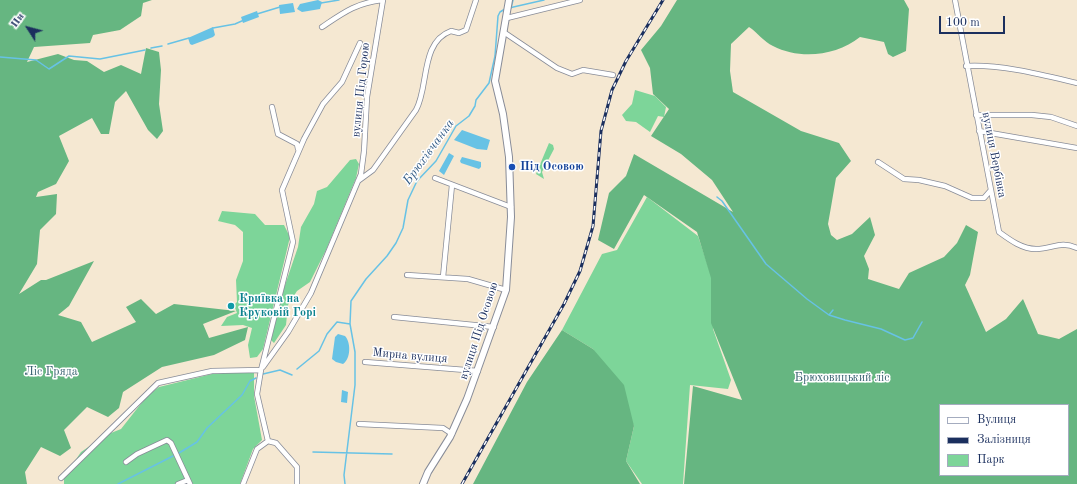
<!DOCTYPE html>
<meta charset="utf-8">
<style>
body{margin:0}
#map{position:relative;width:1077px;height:484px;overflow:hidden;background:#f5e8d2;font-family:"Old Standard TT",serif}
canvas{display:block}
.legend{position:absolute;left:939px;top:404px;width:130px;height:72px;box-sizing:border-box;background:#fff;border:1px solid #a4acbf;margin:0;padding:5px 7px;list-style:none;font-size:12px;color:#1b2f5e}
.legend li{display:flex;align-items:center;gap:8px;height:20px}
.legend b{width:20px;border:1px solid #a4acbf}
.north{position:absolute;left:8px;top:8px;width:40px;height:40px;-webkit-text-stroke:3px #fff;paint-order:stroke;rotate:306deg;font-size:11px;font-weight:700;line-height:16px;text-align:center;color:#1b2f5e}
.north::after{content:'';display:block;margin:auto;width:14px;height:18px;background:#1b2f5e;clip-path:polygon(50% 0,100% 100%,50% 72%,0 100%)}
.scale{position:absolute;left:939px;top:16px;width:66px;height:18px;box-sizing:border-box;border:2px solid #1b2f5e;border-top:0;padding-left:5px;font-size:12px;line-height:14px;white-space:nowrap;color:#1b2f5e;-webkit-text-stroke:3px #fff;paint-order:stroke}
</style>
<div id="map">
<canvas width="1077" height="484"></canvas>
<ul class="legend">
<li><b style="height:5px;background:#fff"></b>Вулиця</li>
<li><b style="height:5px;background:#1b2f5e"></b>Залізниця</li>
<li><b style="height:11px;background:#7dd599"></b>Парк</li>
</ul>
<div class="north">Пн</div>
<div class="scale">100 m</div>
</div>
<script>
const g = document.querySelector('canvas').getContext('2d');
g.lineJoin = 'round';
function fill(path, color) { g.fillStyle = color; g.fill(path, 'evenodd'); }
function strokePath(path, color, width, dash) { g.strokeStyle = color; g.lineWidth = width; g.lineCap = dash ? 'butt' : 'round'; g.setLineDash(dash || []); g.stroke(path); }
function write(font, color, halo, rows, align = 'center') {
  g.font = font + ' "Old Standard TT",serif'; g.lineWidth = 3; g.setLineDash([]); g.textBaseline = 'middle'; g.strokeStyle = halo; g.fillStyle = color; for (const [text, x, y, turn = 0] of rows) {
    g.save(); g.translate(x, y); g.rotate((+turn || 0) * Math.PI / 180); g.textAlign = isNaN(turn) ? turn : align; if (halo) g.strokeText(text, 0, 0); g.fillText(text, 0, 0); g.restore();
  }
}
fill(new Path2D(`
 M635 90 655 96 666 107 664 117 658 116 650 132 636 122 626 121 622 115 632 104Z
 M549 143 553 145 554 149 542 172 544 179 536 174Z
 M356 159 359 164 356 178 326 250 310 282 297 291 288 305 286 325 274 343 271 340 284 288 298 247 301 227 314 204 317 191 327 187 350 160Z
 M647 197 698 236 712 278 713 329 731 380 728 389 690 385 683 484H642L626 461 634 426 593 349 562 330 602 254 617 250Z
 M222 211 255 214 265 225H284L290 237 263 349 257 357 250 358 248 345 252 328 243 325 221 326 227 317 237 313 234 305 237 302 236 280 243 261V232L235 225 218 221Z
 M254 370V396L262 440 253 449 240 484H64V477L81 452 106 435 121 429 147 396 159 387 212 374Z`), '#7dd599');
fill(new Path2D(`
 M0 0H152L143 3 141 16 120 30 93 35 90 43 34 47 27 62 58 54 74 60 87 61 104 72 121 65 141 74 146 48 159 52 161 70 159 104 163 131 157 139 148 130 126 91 115 102 109 134H101L92 118 59 136 69 161 56 184 38 192 36 197 57 194 56 214 40 230 37 264 19 294 41 280H46L94 261 69 306 58 315 81 322 92 342 136 322 126 307 141 299 156 314 174 304 236 311 203 324 209 338 248 327 245 340 214 355 162 367 123 392 119 408 108 417 87 407 64 430 71 448 60 456 41 447 25 472 27 484H0Z
 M677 0H904L909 9 906 51 893 57 888 54 884 42 860 37C836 56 800 60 773 46 764 42 757 32 749 27L731 44 730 71 733 92 801 131 839 143 851 161 836 178 831 207 828 224 831 235 837 240 852 234 870 217 875 235 864 256 869 269 868 279 899 289 909 273 944 257 957 243 966 225 978 232 970 275 965 285 986 332 1006 319 1023 299 1038 334 1059 339 1077 329V484H684L693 386 742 400 711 323V278L697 232 644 195 614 249 598 240 609 193 626 176 634 154 733 212 712 180 681 154 651 136 669 109 653 94 650 68 641 50 661 26ZM940 405H1068V475H940Z
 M562 330 593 349 624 385 634 426 626 461 640 484H473L527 382Z`), '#66b681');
fill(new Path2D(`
 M318 0 322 2 320 9 302 12 297 9 300 4Z
 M293 3 295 12 280 14 279 5Z
 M257 11 259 17 243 23 241 17Z
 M213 27 215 35 213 37 192 45 190 44 188 38Z
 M462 130 490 140 487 150 477 149 454 140Z
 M449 153 454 156 444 175 439 171Z
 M462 157 481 162V167L479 169 461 163 460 161Z
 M338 334 345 336C351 342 351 359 343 364L336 362 332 359 335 337Z
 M342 390 348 392 347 403 341 402Z`), '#67c2e5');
strokePath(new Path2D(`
 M321 3 339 0
 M509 8 544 0
 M511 8 513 0
 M257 14 280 7
 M213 28 235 24 244 20
 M168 44 189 38
 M151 48 162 46
 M0 57 36 60 49 69 69 56 100 59 145 50
 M717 197 722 201 766 264 807 299 829 315 845 320 881 329 905 340 913 338 922 322
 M829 315 833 310
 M297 369 319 351 327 334 337 322 350 324
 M263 374 280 370 292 375
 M313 452 392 454
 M179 453 197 442 207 428 242 395 250 381 256 378
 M118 484 173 456
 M345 484 344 475 355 385V352L350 324 351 301 366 279 387 256 396 243 403 228 408 200 417 181 436 161 456 126 469 116 475 106 476 100 489 83 495 56 498 16 500 12 505 9`), '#67c2e5', 1.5);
const street = new Path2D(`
 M955 0 999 232C1010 240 1022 249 1036 249 1053 249 1060 240 1077 248
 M507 18 580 0
 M322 27C343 13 356 3 382 0
 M505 33 557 68 572 74 583 70 613 75
 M966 66C1001 64 1043 75 1077 83
 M272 107 278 134 297 144 298 149
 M976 115H1032L1051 117 1077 126
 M979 131 1077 148
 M878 162 904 179 919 180 945 186 972 198H984L991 190
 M435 178 511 207
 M358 181 373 170 416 110C429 87 420 42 451 31L459 33 466 30 476 0
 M407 275 468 279 506 290
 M443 277 452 185
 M394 317 494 327
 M365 362 478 371
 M263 367 288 332 311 293 361 174 364 151 367 97 383 0
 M359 424 443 428 452 434
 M126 462 137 454 167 440 171 443 190 484
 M61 478 158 383 212 371 261 370
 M178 484 188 480
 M243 484 257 449 268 441
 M297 484V467L276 443 268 441 257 394 261 370 293 242 282 190 304 139 323 104 342 82 360 43`);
const secondary = new Path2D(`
 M423 484 428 472 450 437 467 399 506 290 511 217 509 157 503 114 495 81 509 0`);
strokePath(street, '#888c98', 6);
strokePath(secondary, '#888c98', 8);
strokePath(street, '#fff', 4.5);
strokePath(secondary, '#fff', 6);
const rail = new Path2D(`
 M462 484 564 304 580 271 593 226 601 131 612 90 626 61 663 0`);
strokePath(rail, '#1b2f5e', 3);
strokePath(rail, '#fff', 1.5, [4.5]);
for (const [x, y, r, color] of [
 [512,167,4,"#1a4fb4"],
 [231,306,4,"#0f9aa8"]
]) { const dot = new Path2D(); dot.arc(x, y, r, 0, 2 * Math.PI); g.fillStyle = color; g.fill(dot); strokePath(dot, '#fff', 1.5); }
write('12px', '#1b2f5e', '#fff', [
 ["вулиця Під Горою",361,90,-84],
 ["вулиця Вербівка",994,155,79],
 ["вулиця Під Осовою",479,331,-72],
 ["Мирна вулиця",410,356,5]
]);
write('bold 12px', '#164399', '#fff', [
 ["Під Осовою",520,167]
], 'left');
write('bold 12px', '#0d838f', '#fff', [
 ["Криївка на",239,299],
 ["Круковій Горі",239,313]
], 'left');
write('12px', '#386170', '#fff', [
 ["Ліс Гряда",51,372],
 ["Брюховицький ліс",842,378]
]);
write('italic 13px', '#325b86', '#fff', [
 ["Брюхівчанка",429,152,-54]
]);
</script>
